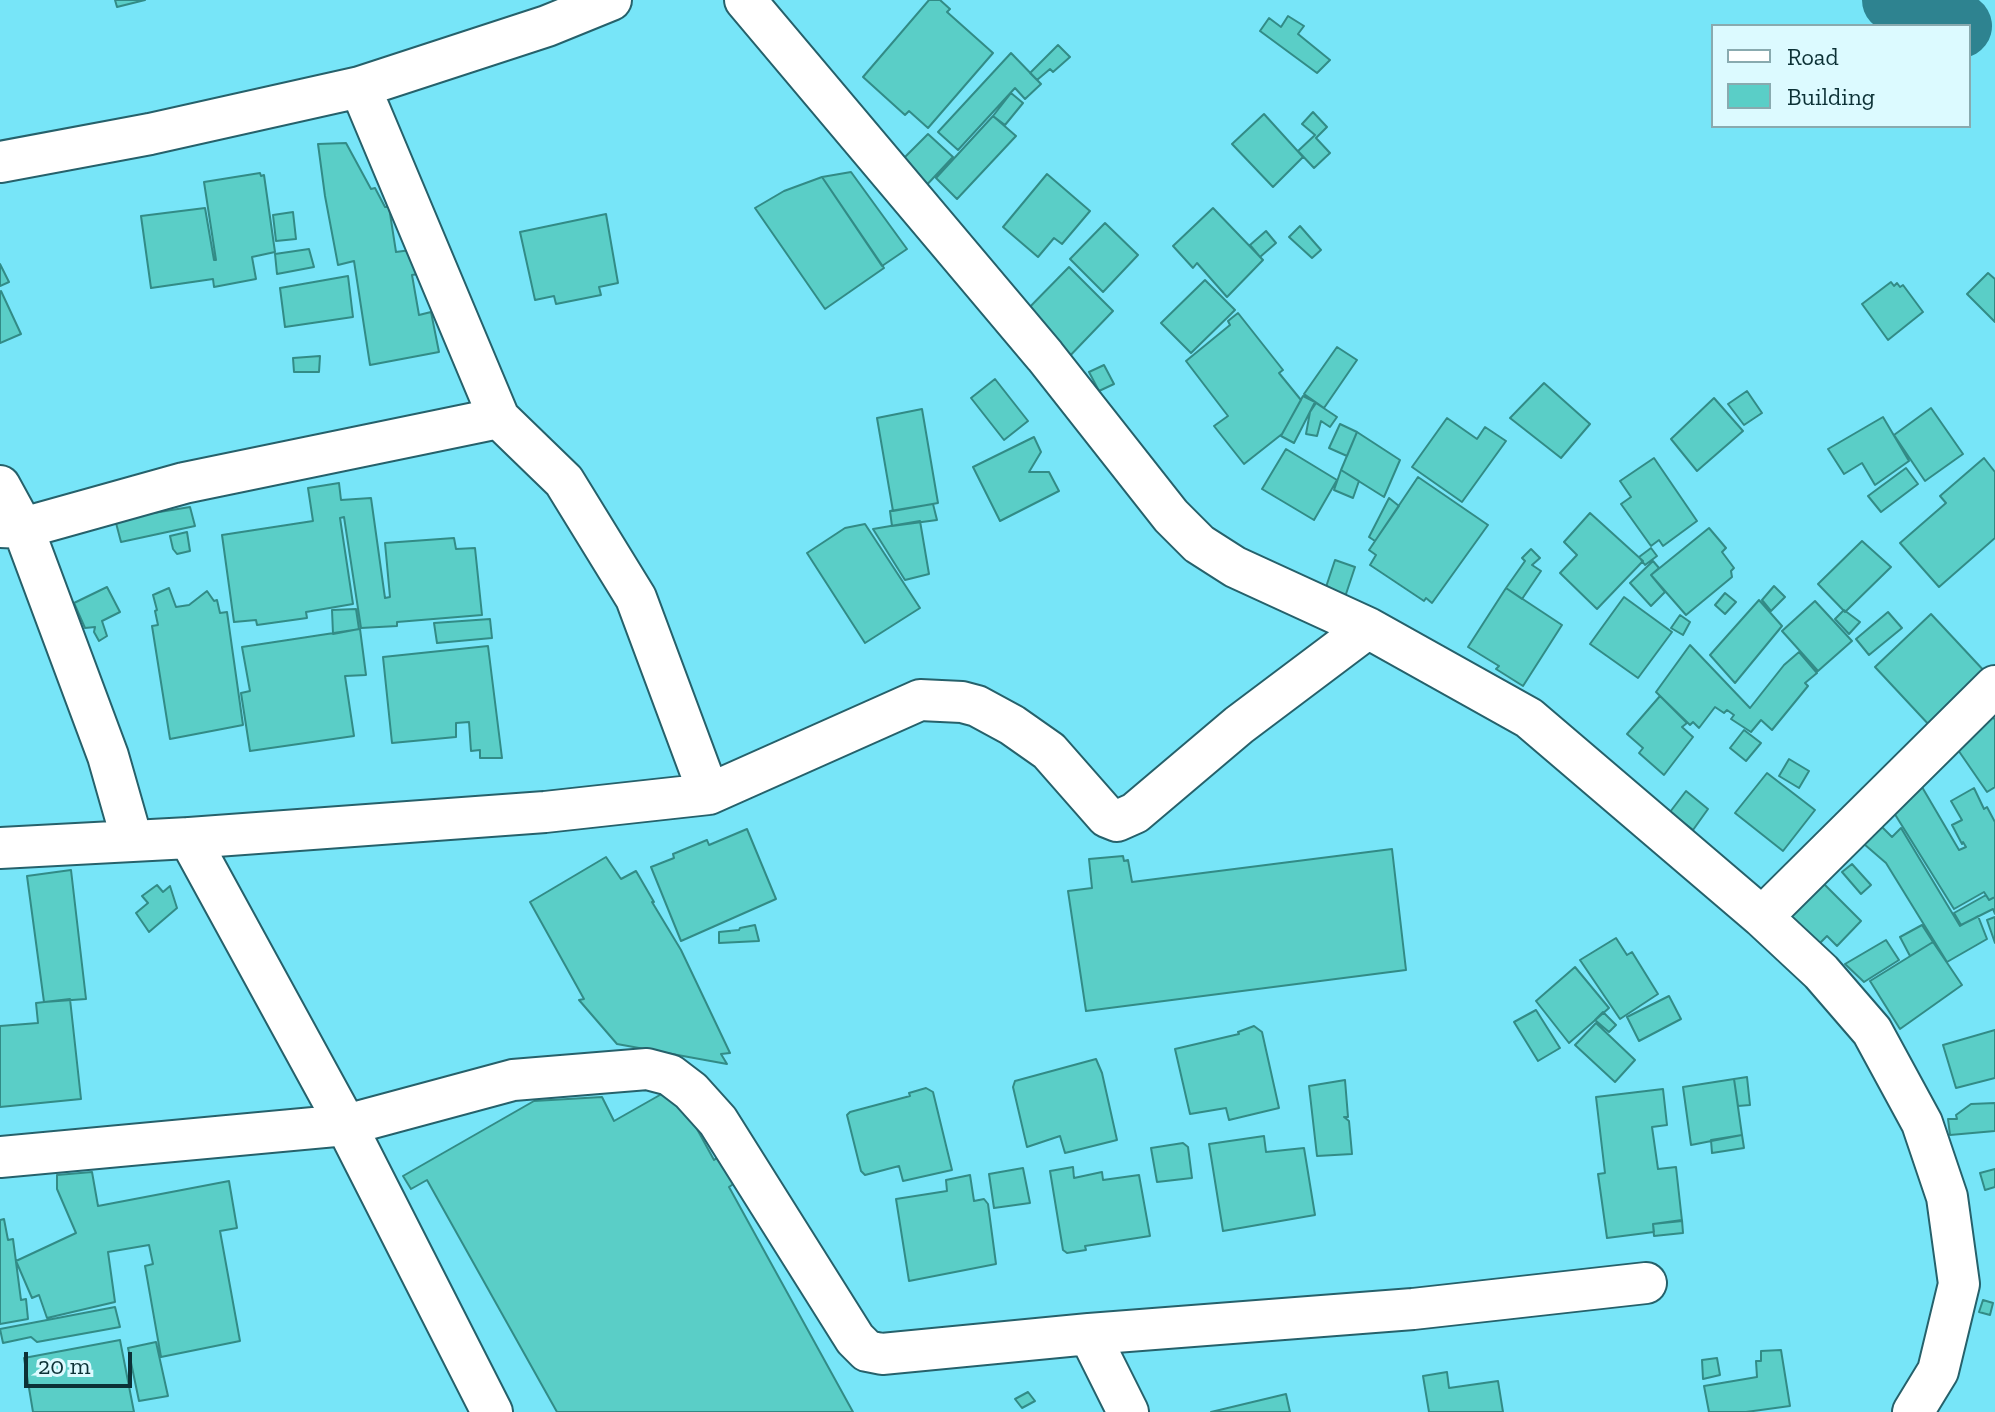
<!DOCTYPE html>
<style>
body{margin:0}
#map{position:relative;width:1995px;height:1412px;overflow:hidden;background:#77e5f8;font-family:"Zilla Slab",serif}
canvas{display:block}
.legend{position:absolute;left:1711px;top:24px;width:260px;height:104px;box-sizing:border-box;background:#dcfaff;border:2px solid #89aaaf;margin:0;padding:10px 14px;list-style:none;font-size:24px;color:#0c3136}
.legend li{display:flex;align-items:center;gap:16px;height:40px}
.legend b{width:40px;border:2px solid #89aaaf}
.scale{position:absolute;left:24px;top:1352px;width:108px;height:36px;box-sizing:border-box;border:4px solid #0c3136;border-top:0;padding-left:10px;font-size:24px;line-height:28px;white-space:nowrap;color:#0c3136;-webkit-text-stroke:6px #dcfaff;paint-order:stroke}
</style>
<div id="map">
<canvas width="1995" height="1412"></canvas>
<ul class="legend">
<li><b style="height:10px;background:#fff"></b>Road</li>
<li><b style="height:22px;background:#5acec7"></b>Building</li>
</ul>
<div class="scale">20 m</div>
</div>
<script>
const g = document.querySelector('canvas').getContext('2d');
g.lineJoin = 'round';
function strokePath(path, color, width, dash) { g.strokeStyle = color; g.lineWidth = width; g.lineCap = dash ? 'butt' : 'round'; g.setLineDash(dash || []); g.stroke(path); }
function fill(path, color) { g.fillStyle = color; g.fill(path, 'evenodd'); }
strokePath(new Path2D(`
 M1894 0 1941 21 1960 26`), '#2e8390', 64);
const building = new Path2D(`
 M115 0H145L117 7Z
 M929 0H940L950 9 947 12 993 53 928 128 909 111 905 115 863 77Z
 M1288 16 1304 26 1298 34 1330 60 1317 73 1260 31 1269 18 1281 27Z
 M1058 45 1070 57 1053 72 1050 69 1037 80 1030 73Z
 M1011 53 1041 84 1025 99 1015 88 958 150 938 132Z
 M1011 93 1023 103 1005 125 993 116Z
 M1313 112 1327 127 1316 138 1330 153 1314 168 1298 151 1315 135 1302 124Z
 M1264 114 1303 157 1273 187 1232 144Z
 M993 116 1016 136 957 199 936 178Z
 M928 134 953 157 921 191 897 165Z
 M346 143 371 189 375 188 385 207H389L396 252 418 249 425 273 412 275 419 315 431 312 439 352 370 365 354 261 338 265 325 196 318 144Z
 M851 172 907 249 882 266 822 177Z
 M260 173 261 176 264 175 275 252 252 257 256 279 214 287 213 279 151 288 141 216 205 208 214 260H216L204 182Z
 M1047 174 1090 211 1062 244 1054 238 1038 257 1003 227Z
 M822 177 884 268 825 309 755 208 784 191Z
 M1213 208 1263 260 1227 297 1197 263 1193 268 1173 246Z
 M293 212 296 239 276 241 273 215Z
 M606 214 618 283 599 287 601 295 556 304 554 296 535 300 520 232Z
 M1105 223 1138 255 1103 292 1070 259Z
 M1300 226 1321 250 1312 258 1289 237Z
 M1266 231 1276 243 1260 257 1250 245Z
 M309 249 314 267 277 274 275 254Z
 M0 264 9 282 0 286Z
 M1069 267 1113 311 1064 362 1019 318Z
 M1988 273 1995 279V322L1967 294Z
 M348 276 353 317 285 327 280 288Z
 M1205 280 1235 310 1191 353 1161 323Z
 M1891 282 1894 286 1897 283 1900 287 1903 285 1923 312 1888 340 1862 304Z
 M1 291 21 334 0 343V292Z
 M1238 313 1283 370 1279 373 1301 400 1282 434 1244 464 1214 426 1228 416 1186 361 1230 325 1228 321Z
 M1337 347 1357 360 1324 408 1304 394Z
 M320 356 319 372H294L293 358Z
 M1104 365 1114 384 1099 391 1089 372Z
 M995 379 1028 421 1004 440 971 398Z
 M1544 383 1590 424 1561 458 1510 418Z
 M1747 391 1762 413 1744 425 1728 404Z
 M1303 396 1315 402 1294 443 1281 436Z
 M1714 398 1743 431 1697 471 1671 439Z
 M1316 403 1337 417 1330 427 1321 421 1317 436 1306 434 1310 412Z
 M1931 408 1963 454 1925 481 1894 435Z
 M922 409 938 503 893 511 877 418Z
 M1883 417 1909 461 1875 485 1862 463 1844 474 1828 449Z
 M1447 418 1477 439 1485 427 1506 441 1462 502 1412 467Z
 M1340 424 1357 432 1347 456 1329 448Z
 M1357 432 1400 460 1384 497 1341 470Z
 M1034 437 1041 452 1029 472H1049L1059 491 1000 521 973 467Z
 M1286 449 1337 480 1314 520 1262 489Z
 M1654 458 1697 521 1663 546 1659 540 1651 546 1621 504 1631 497 1620 481Z
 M1984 458 1995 472V538L1939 587 1900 543 1946 503 1940 496Z
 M1906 468 1918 484 1881 512 1868 496Z
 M1341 470 1359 481 1353 498 1334 490Z
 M1418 477 1488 525 1432 603 1426 598 1424 601 1370 565 1376 555 1369 550Z
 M339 483 341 500 371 498 385 598 390 597 385 543 454 538 456 549 475 548 482 615 397 622V626L361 628 344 517 340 518 353 604 306 612 307 618 257 625 256 620 234 622 222 535 313 521 308 488Z
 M1389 498 1399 506 1375 541 1369 537Z
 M933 504 937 520 892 526 890 511Z
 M190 507 195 526 121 542 116 523 135 516Z
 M1590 513 1643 561 1597 609 1560 573 1577 555 1564 542Z
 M920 521 929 574 905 580 873 529Z
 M865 524 920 608 865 643 807 553 845 528Z
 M1709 528 1726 548 1722 552 1734 568 1731 571 1732 577 1686 615 1651 575Z
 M187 532 190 551 177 554 173 549 170 536Z
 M1862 541 1891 567 1845 612 1818 584Z
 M1651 548 1657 556 1645 565 1639 557Z
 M1531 549 1540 558 1532 565 1541 571 1522 599 1506 588 1525 561 1522 558Z
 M1335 560 1355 567 1345 597 1325 590Z
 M1653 561 1659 568 1651 575 1665 592 1651 606 1630 583Z
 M1774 586 1785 597 1771 611 1762 600Z
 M107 587 120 612 102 621 107 636 99 641 94 632 95 627 85 628 74 603Z
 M169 588 176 607 189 605 207 591 214 601 217 600 220 613 227 612 243 725 170 739 152 626 158 625 155 611 157 610 153 595Z
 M1506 588 1562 625 1523 686 1496 669 1499 666 1468 647Z
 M1725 593 1736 602 1725 614 1715 605Z
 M1624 597 1672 632 1638 678 1590 644Z
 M1759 600 1782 626 1735 683 1710 655Z
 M1815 601 1852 641 1818 671 1782 631Z
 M356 609 359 629 333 634 332 610Z
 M1844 610 1860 622 1849 634 1835 619Z
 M1888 612 1902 628 1869 655 1856 639Z
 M1931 614 1987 674 1931 727 1875 667Z
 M1680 615 1690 622 1683 635 1671 628Z
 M490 619 492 638 437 643 434 623Z
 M360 629 366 675 345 676 354 736 250 751 241 693 250 691 242 647Z
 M1690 645 1750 708 1784 665 1799 652 1817 673 1805 683 1808 686 1772 730 1761 720 1751 732 1731 719 1734 715 1727 710 1724 713 1715 707 1699 728 1693 722 1690 725 1656 692Z
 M488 646 502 758H480V750L471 751 469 722 456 723V737L392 743 383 657Z
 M1660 696 1687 723 1682 727 1693 737 1664 775 1639 753 1643 748 1627 734Z
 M1991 714 1995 720V787L1987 792 1956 747Z
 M1744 730 1761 743 1746 761 1730 748Z
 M1789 759 1809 771 1799 788 1779 776Z
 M1767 773 1815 810 1783 851 1735 813Z
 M1922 787 1959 850 1966 847 1963 842 1962 844 1952 825 1962 820 1951 801 1974 788 1984 809 1987 807 1995 822V897L1989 900 1984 892 1954 909 1891 808Z
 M1686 791 1708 809 1693 830 1670 812Z
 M1882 827 1892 837 1901 828 1960 926 1978 916 1987 939 1947 962 1886 863 1864 844Z
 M747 829 776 899 681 941 651 867 674 858 673 854 707 840 709 845Z
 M1392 849 1406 970 1086 1011 1068 891 1092 888 1089 859 1123 856 1124 861 1128 860 1132 882Z
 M606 857 621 879 636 871 654 902H652L681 950 730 1053 721 1054 727 1064 617 1044 579 1000 584 999 530 902Z
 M1852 864 1871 885 1861 894 1842 872Z
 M71 870 86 999 44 1002 27 876Z
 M1820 880 1861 921 1837 946 1827 936 1816 947 1785 915Z
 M157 885 163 892 170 886 177 908 149 932 136 913 148 903 142 896Z
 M1986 895 1989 900 1995 897V914L1993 909 1961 925 1954 913Z
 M1995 917V943L1987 920Z
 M755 925 759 941 719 943V932L739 930 740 928Z
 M1922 925 1933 942 1910 956 1900 937Z
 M1616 938 1627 955 1632 952 1658 994 1620 1019 1580 960Z
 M1886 940 1899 960 1864 982 1845 964Z
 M1933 942 1962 985 1900 1029 1870 981Z
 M1575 967 1609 1008 1569 1043 1536 1001Z
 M1669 996 1681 1019 1639 1041 1627 1017Z
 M70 999 81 1099 0 1107V1026L38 1023 36 1003Z
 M1536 1010 1560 1048 1538 1061 1514 1022Z
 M1603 1012 1616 1025 1609 1032 1595 1020Z
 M1596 1023 1635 1060 1615 1082 1575 1045Z
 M1254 1026 1262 1032 1279 1108 1229 1120 1226 1108 1190 1114 1175 1049 1239 1034 1238 1032Z
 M1995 1030V1078L1956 1088 1943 1045Z
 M1096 1059 1102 1073 1117 1140 1065 1153 1060 1136 1027 1147 1013 1087 1015 1081Z
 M1747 1077 1750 1105 1738 1106 1734 1079Z
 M1734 1079 1742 1135 1691 1145 1683 1087Z
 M1345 1080 1348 1117H1344L1349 1121 1352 1154 1317 1156 1309 1086Z
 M674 1087 714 1160 726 1152 742 1178 729 1187 853 1412H557L427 1180 411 1189 403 1176 534 1101 602 1097 614 1121Z
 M926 1088 933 1092 952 1170 903 1181 899 1166 865 1175 861 1171 847 1115 850 1112 910 1096 909 1093Z
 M1663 1089 1667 1125 1652 1127 1658 1169 1676 1167 1682 1221 1653 1224 1654 1232 1607 1238 1598 1174 1605 1173 1596 1097Z
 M1995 1103V1131L1950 1135 1948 1119H1957L1956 1115 1971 1104Z
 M1742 1135 1744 1148 1712 1153 1711 1140Z
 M1264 1136 1266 1152 1304 1148 1315 1215 1223 1231 1209 1144Z
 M1183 1143 1188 1147 1192 1178 1157 1182 1151 1148Z
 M1073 1167 1074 1178 1102 1172 1103 1180 1139 1175 1150 1236 1085 1246 1086 1250 1067 1253 1063 1250 1050 1171Z
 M1023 1168 1030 1203 994 1208 989 1174Z
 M1995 1169V1187L1985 1190 1980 1173Z
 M92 1172 98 1206 229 1181 237 1228 220 1231 240 1341 161 1357 145 1266 153 1264 149 1245 108 1252 115 1302 47 1318 39 1295 32 1298 16 1261 76 1233 57 1189V1175Z
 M970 1175 974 1201 984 1199 988 1204 996 1264 909 1281 896 1199 947 1191 946 1180Z
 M4 1219 8 1240 13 1239 21 1300 26 1299 28 1319 0 1324V1220Z
 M1682 1220 1683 1233 1654 1236 1653 1224Z
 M1983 1300 1993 1303 1990 1315 1979 1312Z
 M115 1307 120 1327 37 1342 31 1337 3 1343 0 1329Z
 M120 1340 134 1412H33L24 1358Z
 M156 1342 168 1396 139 1401 128 1348Z
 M1781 1350 1790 1406 1746 1412H1709L1704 1386 1757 1377 1756 1361H1761V1351Z
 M1717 1358 1720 1375 1703 1379 1702 1360Z
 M1447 1372 1449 1388 1498 1381 1503 1412H1429L1423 1376Z
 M1028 1392 1035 1401 1022 1408 1015 1399Z
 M1286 1394 1290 1412H1211Z`);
fill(building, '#5acec7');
strokePath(building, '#328b86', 2);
const minor = new Path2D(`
 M745 0 1045 356 1171 516 1199 544 1235 567 1368 628 1529 718 1762 917 1821 972 1872 1031 1922 1123 1947 1197 1959 1284 1938 1371 1913 1412
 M360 87 499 418
 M0 162 150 134 360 87 547 26 611 0
 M0 486 23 528 108 756 132 840
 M0 527 23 528 184 483 499 418 564 481 636 598 709 794
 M189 838 346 1125 492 1412
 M0 848 189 838 545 812 709 794 920 700 962 702 977 706 1012 725 1049 751 1107 817 1117 821 1135 813 1239 725 1368 628
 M1762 917 1995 686
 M0 1157 346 1125 513 1080 647 1069 670 1075 691 1091 718 1121 855 1339 867 1351 882 1354 1089 1334
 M1128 1412 1089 1334 1413 1309 1646 1283`);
strokePath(minor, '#26616b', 44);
strokePath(minor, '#fff', 40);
</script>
